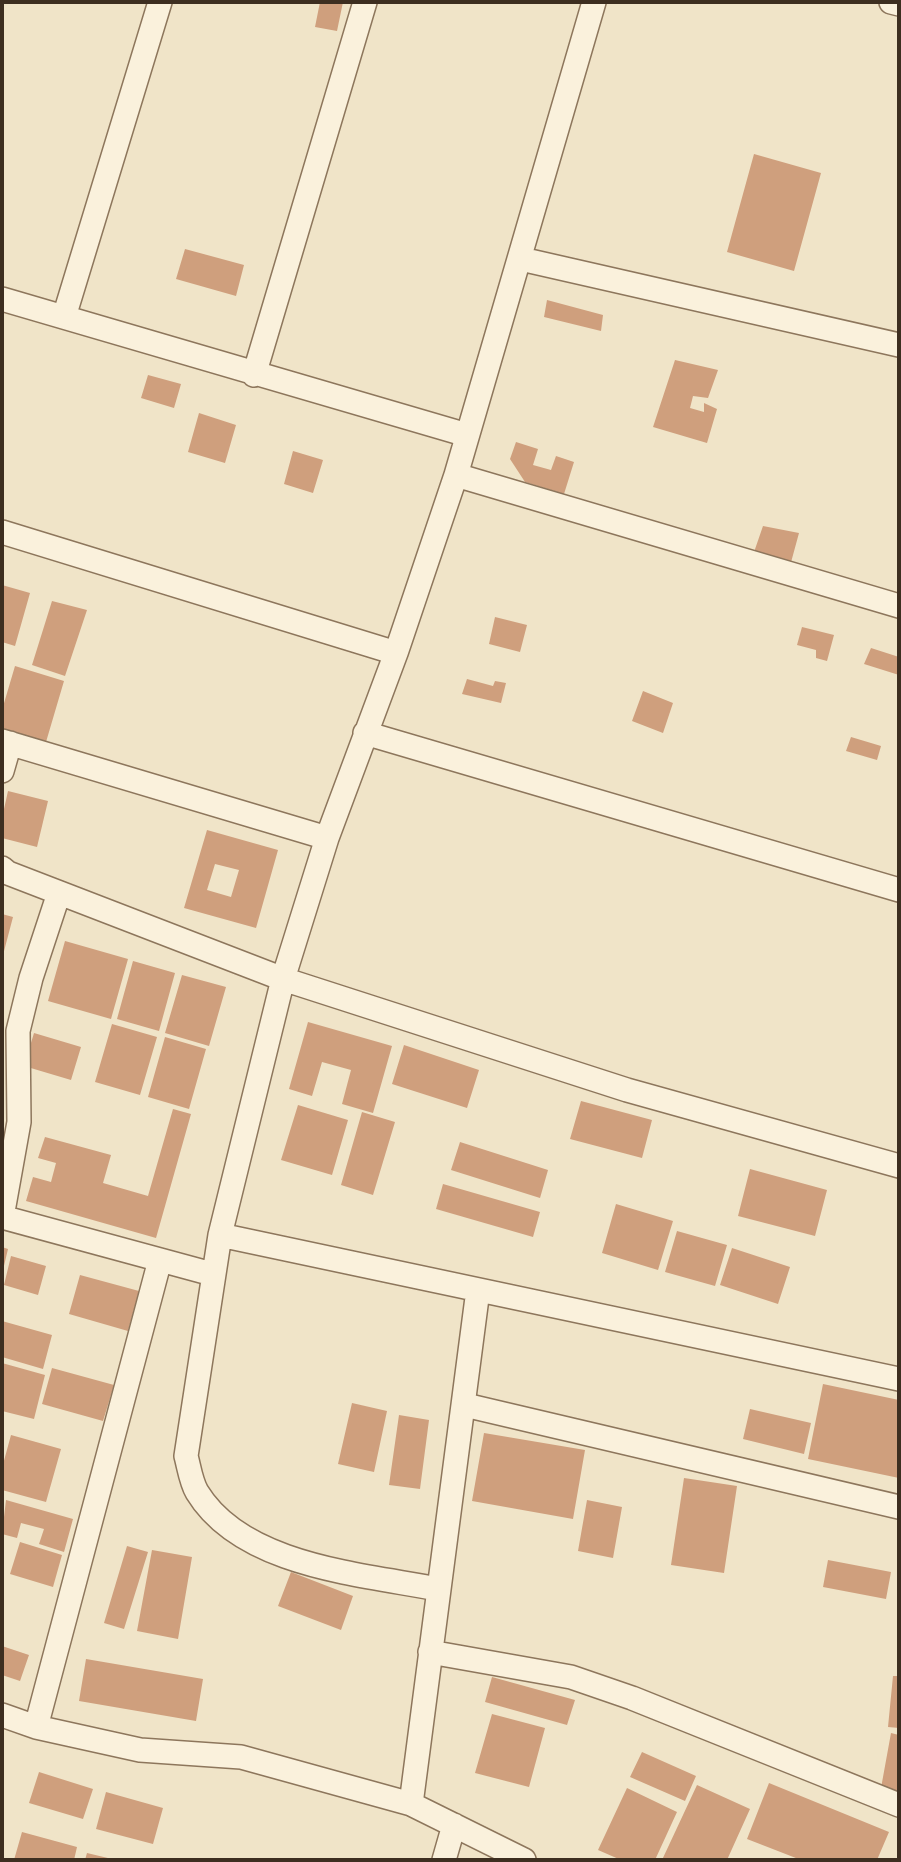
<!DOCTYPE html>
<style>
body{margin:0}
#map{position:relative;width:901px;height:1862px;overflow:hidden;background:#f0e4c8;font-family:"Noto Serif",serif}
canvas{display:block}
.frame{position:absolute;inset:0;border:4px solid #3d2e20;pointer-events:none}
</style>
<div id="map">
<canvas width="901" height="1862"></canvas>
<div class="frame"></div>
</div>
<script>
const g = document.querySelector('canvas').getContext('2d');
g.lineJoin = 'round';
function fill(path, color) { g.fillStyle = color; g.fill(path, 'evenodd'); }
function strokePath(path, color, width, dash) { g.strokeStyle = color; g.lineWidth = width; g.lineCap = dash ? 'butt' : 'round'; g.setLineDash(dash || []); g.stroke(path); }
fill(new Path2D(`
 M320 2H343L337 31 315 27Z
 M754 154 821 173 794 271 727 252Z
 M185 249 244 265 236 296 176 279Z
 M547 300 603 315 601 331 544 317Z
 M675 360 718 370 708 398 693 396 690 408 704 412V403L717 409 707 443 653 427Z
 M148 375 181 384 174 408 141 398Z
 M199 413 236 425 225 463 188 452Z
 M516 442 538 449 533 465 551 470 556 456 574 462 564 494 525 482 510 459Z
 M293 451 323 460 313 493 284 484Z
 M763 526 799 533 790 566 753 555Z
 M2 585 30 593 15 646 2 642Z
 M52 601 87 610 65 676 32 665Z
 M495 617 527 625 520 652 489 644Z
 M802 627 834 635 827 661 816 658V650L797 645Z
 M871 648 899 657V675L864 664Z
 M15 666 64 681 46 742 2 729V710Z
 M467 679 493 686 495 681 506 683 501 703 462 694Z
 M643 691 673 703 663 733 632 721Z
 M851 737 881 746 877 760 846 751Z
 M8 791 48 801 37 847 2 838V818Z
 M207 830 278 850 256 928 184 908ZM215 864 239 870 231 897 207 890Z
 M2 914 13 917 3 955H2Z
 M65 941 128 959 111 1019 48 1001Z
 M133 961 175 973 159 1031 117 1019Z
 M182 975 226 987 209 1046 165 1033Z
 M308 1022 392 1046 373 1113 342 1104 351 1070 322 1062 312 1096 289 1089Z
 M112 1024 157 1037 140 1095 95 1082Z
 M34 1033 81 1047 71 1080 24 1066Z
 M165 1037 206 1049 189 1109 148 1097Z
 M404 1045 479 1070 467 1108 392 1084Z
 M581 1101 652 1120 642 1158 570 1139Z
 M298 1105 348 1120 332 1175 281 1160Z
 M173 1109 191 1114 156 1238 26 1201 33 1177 51 1182 56 1163 38 1158 45 1137 111 1155 103 1183 148 1196Z
 M362 1112 395 1122 373 1195 341 1185Z
 M460 1142 548 1170 540 1198 451 1170Z
 M750 1169 827 1190 815 1236 738 1216Z
 M443 1184 540 1212 533 1237 436 1209Z
 M616 1204 673 1221 658 1270 602 1253Z
 M677 1231 727 1245 715 1286 665 1272Z
 M2 1247 8 1249 3 1270H2Z
 M732 1248 790 1267 778 1304 720 1285Z
 M11 1256 46 1266 38 1295 4 1285Z
 M80 1275 139 1291 128 1331 69 1314Z
 M2 1321 52 1335 43 1369 2 1357Z
 M2 1363 45 1375 34 1419 2 1411Z
 M52 1368 114 1385 103 1421 42 1404Z
 M823 1384 899 1400V1478L808 1459Z
 M352 1403 387 1411 374 1472 338 1464Z
 M750 1409 811 1423 804 1454 743 1439Z
 M399 1415 429 1420 420 1489 389 1485Z
 M484 1433 585 1450 573 1519 472 1501Z
 M11 1435 61 1449 46 1502 2 1490V1468Z
 M684 1478 737 1486 724 1573 671 1565Z
 M6 1500 73 1519 64 1552 39 1544 44 1529 21 1523 17 1538 2 1534Z
 M587 1500 622 1507 613 1558 578 1551Z
 M20 1542 62 1555 53 1587 10 1574Z
 M127 1546 148 1552 124 1629 104 1623Z
 M152 1550 192 1557 178 1639 137 1631Z
 M828 1560 891 1572 886 1599 823 1587Z
 M291 1572 353 1596 341 1630 278 1606Z
 M2 1646 29 1655 20 1681 2 1675Z
 M86 1659 203 1679 196 1721 79 1701Z
 M893 1676H899V1728L888 1727Z
 M492 1677 575 1700 567 1725 485 1702Z
 M492 1714 545 1728 529 1787 475 1773Z
 M891 1733 899 1735V1791L881 1788Z
 M642 1752 696 1776 685 1801 630 1777Z
 M39 1772 93 1789 83 1819 29 1803Z
 M769 1783 889 1832 877 1860H801L747 1839Z
 M697 1785 750 1809 727 1860H662Z
 M627 1788 677 1812 655 1860H621L598 1850Z
 M106 1792 163 1808 153 1844 96 1829Z
 M22 1832 77 1847 74 1860H14Z
 M87 1853 112 1859V1860H85Z`), '#cf9f7d');
const street = new Path2D(`
 M891 2 899 4
 M521 259 899 345
 M2 299 467 435
 M64 317 160 2
 M254 375 365 2
 M456 475 899 606
 M2 532 396 653
 M365 733 899 890
 M2 741 327 838
 M2 771 10 743
 M2 868 8 873 283 979 627 1090 899 1166
 M2 1217 19 1122 18 1031 31 978 59 893
 M2 1217 212 1274
 M220 1235 899 1379
 M465 1405 899 1507
 M438 1589C360 1574 242 1566 197 1492 191 1482 189 1467 186 1456L220 1235 283 979 327 838 396 653 456 475 594 2
 M430 1652 571 1677 632 1698 899 1805
 M2 1715 36 1727 140 1750 241 1757 411 1804 524 1860
 M36 1727 160 1260
 M411 1804 478 1290
 M444 1860 454 1825`);
strokePath(street, '#8d765c', 26);
strokePath(street, '#faf1dc', 23);
</script>
